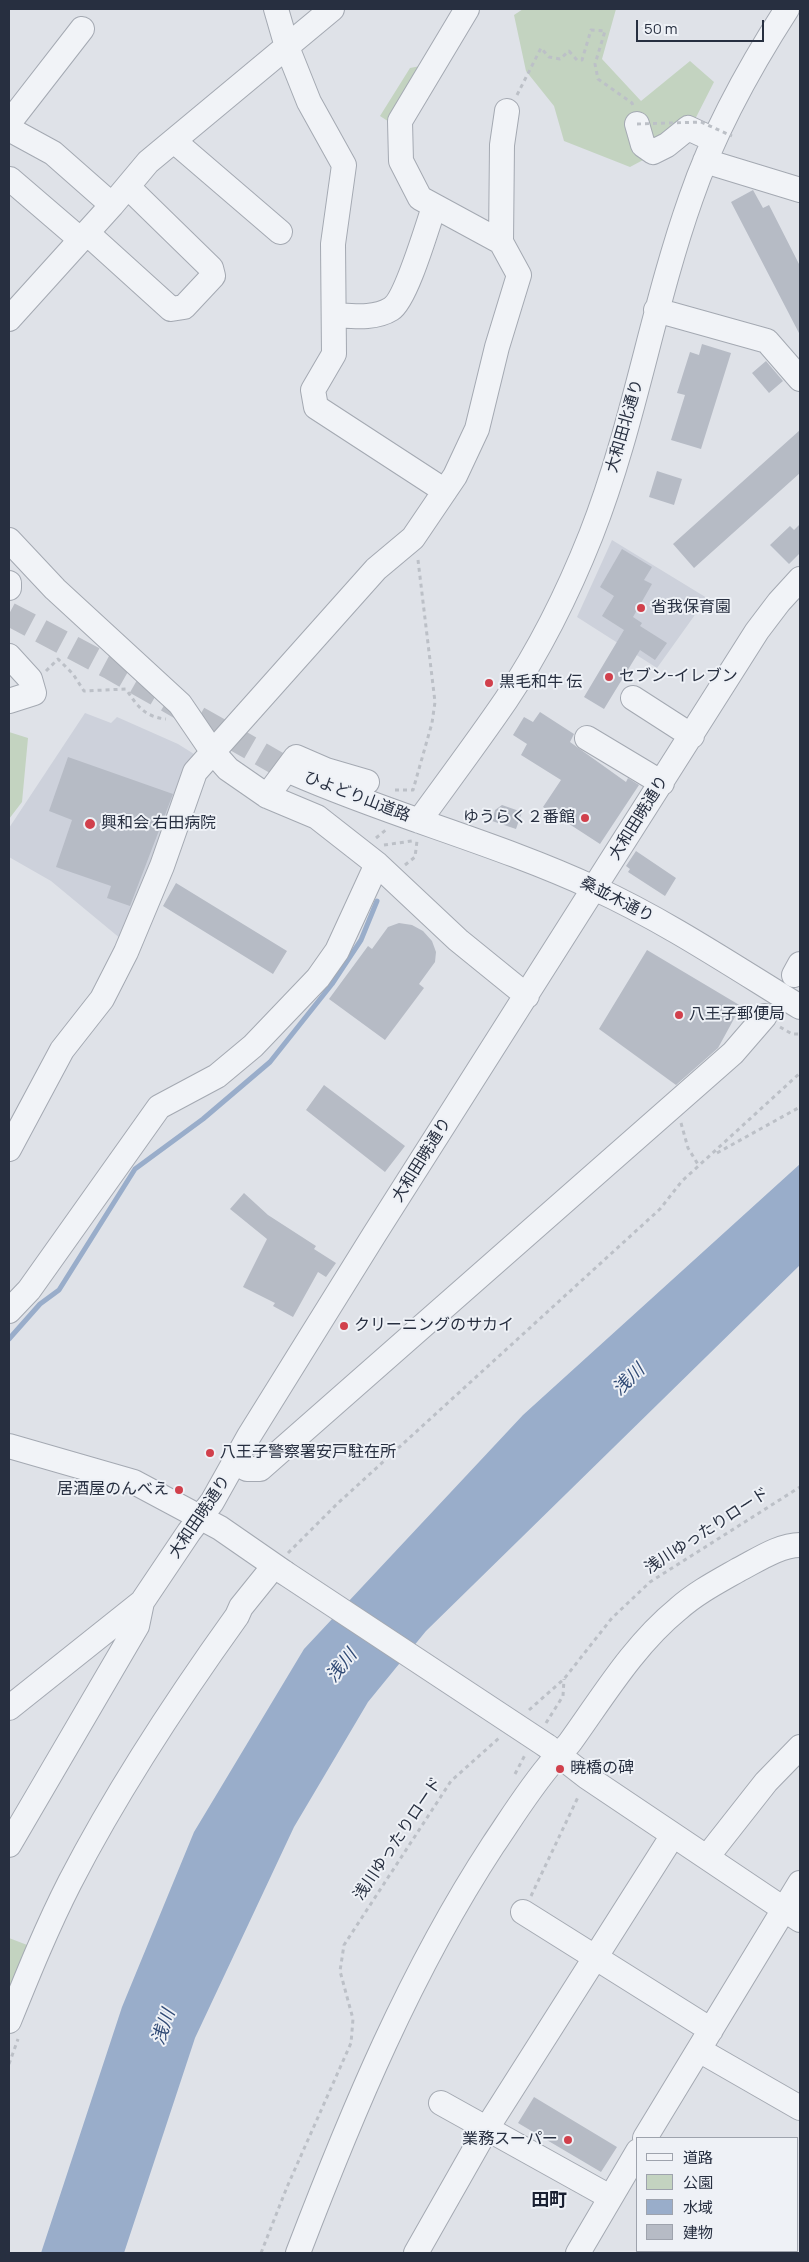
<!DOCTYPE html>
<meta charset="utf-8">
<style>
body{margin:0}
#map{position:relative;width:809px;height:2262px;overflow:hidden;background:#dfe2e8;font-family:Manrope,"Noto Sans JP",sans-serif}
canvas{display:block}
.frame{position:absolute;inset:0;border:10px solid #272f40;pointer-events:none}
.legend{position:absolute;left:636px;top:2137px;width:162px;height:115px;box-sizing:border-box;background:#eef1f6;border:1px solid #9ea3ad;margin:0;padding:6px 9px;list-style:none;font-size:15px;color:#272f40}
.legend li{display:flex;align-items:center;gap:10px;height:25px}
.legend b{width:25px;border:1px solid #9ea3ad}
.scale{position:absolute;left:636px;top:20px;width:128px;height:22px;box-sizing:border-box;border:2px solid #272f40;border-top:0;padding-left:6px;font-size:15px;line-height:18px;white-space:nowrap;color:#272f40;-webkit-text-stroke:4px #eef1f6;paint-order:stroke}
</style>
<div id="map">
<canvas width="809" height="2262"></canvas>
<div class="frame"></div>
<ul class="legend">
<li><b style="height:6px;background:#f1f3f7"></b>道路</li>
<li><b style="height:14px;background:#c3d3c0"></b>公園</li>
<li><b style="height:14px;background:#99adca"></b>水域</li>
<li><b style="height:14px;background:#b6bbc5"></b>建物</li>
</ul>
<div class="scale">50 m</div>
</div>
<script>
const g = document.querySelector('canvas').getContext('2d');
g.lineJoin = 'round';
function fill(path, color) { g.fillStyle = color; g.fill(path, 'evenodd'); }
function strokePath(path, color, width, dash) { g.strokeStyle = color; g.lineWidth = width; g.lineCap = dash ? 'butt' : 'round'; g.setLineDash(dash || []); g.stroke(path); }
function write(font, color, halo, rows, align = 'center') {
  g.font = font + ' Manrope,"Noto Sans JP",sans-serif'; g.lineWidth = 4; g.setLineDash([]); g.textBaseline = 'middle'; g.strokeStyle = halo; g.fillStyle = color; for (const [text, x, y, turn = 0] of rows) {
    g.save(); g.translate(x, y); g.rotate((+turn || 0) * Math.PI / 180); g.textAlign = isNaN(turn) ? turn : align; if (halo) g.strokeText(text, 0, 0); g.fillText(text, 0, 0); g.restore();
  }
}
fill(new Path2D(`
 M612 540 707 598 657 668 577 617Z
 M85 713 111 723 117 717 178 744 194 754 186 766 121 939 51 881 9 857V828Z`), '#cdd1db');
fill(new Path2D(`
 M523 9H616L602 59 641 101 690 61 714 82 686 137 630 167 564 141 554 106 526 71 514 15Z
 M436 63 400 129 380 116 410 68Z
 M9 732 28 738 22 802 9 819Z
 M9 1938 35 1948 9 2010Z`), '#c3d3c0');
fill(new Path2D(`
 M800 1164V1265L426 1631 368 1702 294 1827 195 2038 124 2253H41L122 2007 194 1832 304 1649 523 1415Z`), '#99adca');
strokePath(new Path2D(`
 M9 1339 40 1304 59 1290 135 1169 203 1119 270 1062 332 984 361 940 377 901`), '#99adca', 5);
fill(new Path2D(`
 M753 190 763 208 769 205 800 266V335L731 202Z
 M702 344 731 353 701 449 671 440 685 395 677 393 690 352 699 355Z
 M766 361 783 381 769 393 752 373Z
 M800 430V473L694 568 673 544Z
 M657 471 682 479 674 505 649 497Z
 M800 524V553L789 564 770 545 790 526 794 530Z
 M622 549 652 567 644 580 652 584 633 617 642 623 640 626 667 643 655 660 640 650 604 709 584 697 624 630 602 616 614 596 600 587Z
 M540 712 574 734 570 742 626 782 628 778 639 785 600 844 543 807 561 780 521 755 527 744 513 735 524 717 533 722Z
 M68 757 173 794 130 906 107 898 111 886 56 867 72 820 49 811Z
 M502 805 522 812 516 829 492 821 495 810Z
 M636 851 676 878 665 896 628 872 630 869 626 866Z
 M176 883 287 951 273 974 163 906Z
 M399 923 412 925 423 931 432 941 436 952 435 962 419 984 424 988 385 1040 329 999 368 946 372 949 388 927Z
 M647 950 741 1006 718 1048 676 1085 599 1029Z
 M324 1085 405 1146 385 1172 306 1110Z
 M244 1193 268 1215 316 1246 314 1249 336 1263 326 1277 318 1272 293 1317 273 1306 275 1303 243 1287 267 1239 230 1209Z
 M534 2097 617 2147 601 2172 518 2123Z`), '#b6bbc5');
strokePath(new Path2D(`
 M9 614 111 668 294 773`), '#babec6', 24, [24, 12]);
const minor = new Path2D(`
 M276 9 287 47 309 102 344 165 333 244 334 354 313 390 316 407 445 491
 M9 123 82 29
 M637 124 643 145 653 152 667 145 688 128 714 140
 M9 129 53 153 112 205
 M174 141 280 232
 M705 161 800 190
 M10 179 81 240
 M87 233 171 309 184 307 213 276 211 268 128 187
 M501 242 502 145 507 111
 M656 310 767 341 800 379
 M334 315C353 316 375 319 391 309 406 300 427 227 434 207
 M9 319 112 205 148 162 332 9
 M9 540 55 589 180 704 212 751 228 769 267 796 317 817 377 864 458 940 527 996
 M9 583V588
 M9 656 30 679 34 693 9 701
 M633 698 692 736
 M587 738 662 783
 M294 773C392 816 497 843 594 888 666 921 733 966 800 1007
 M267 796 296 757 326 770 367 782
 M419 821C448 781 478 741 506 700 540 649 568 593 591 535 634 426 652 308 691 198 714 131 749 68 787 9
 M794 975 800 964
 M9 1149 62 1050 102 999 126 952 162 866 195 772 376 569 413 538 455 476 477 429 497 347 519 275 501 242 420 198 401 161 400 121 467 9
 M9 1311 29 1290 159 1107 217 1076 253 1046 318 978 337 951 377 864
 M9 1446 134 1482 220 1528 285 1573
 M236 1463 247 1469H260L733 1053 765 1016
 M9 1708 142 1602 189 1532 212 1502 249 1436 374 1235 757 631 779 602 800 579
 M547 1746 587 1777 800 1920
 M9 1845 137 1626 142 1602
 M707 1857 766 1782 800 1747
 M523 1912 711 2030
 M9 2021C28 1974 47 1927 70 1882 118 1789 176 1701 237 1616L241 1607 274 1566
 M699 2050 800 2108
 M441 2103 610 2197
 M645 2138 800 1883
 M298 2253C352 2112 410 1972 493 1845 512 1817 531 1786 553 1761 559 1754 566 1748 571 1741 604 1695 634 1645 678 1609 696 1593 717 1582 738 1570 756 1561 779 1545 800 1545
 M416 2253 487 2128 673 1835
 M578 2253 638 2151`);
strokePath(minor, '#a4a9b2', 26);
strokePath(new Path2D(`
 M517 95 541 48 549 57 560 59 569 51 577 60H582L591 30 605 31 595 64 598 79 632 103 633 106
 M46 671 58 659 73 674 84 691 126 689C137 706 145 717 166 719
 M395 790H413L432 723 435 702 418 560
 M376 838 387 829
 M384 845 412 841
 M405 865 415 857 417 841
 M780 1027 792 1034H800
 M681 1123 688 1148 699 1166
 M717 1153 800 1107
 M288 1553 337 1504 660 1209 682 1181 800 1073
 M529 1710 564 1679 612 1618 650 1582 800 1487
 M546 1723 563 1696 564 1679
 M515 1774 525 1755
 M531 1896 579 1795
 M9 2064 18 2039
 M261 2253 287 2187 351 2043 353 2019 340 1971 344 1945 451 1781 499 1738`), '#bcc0c7', 3, [4, 4]);
strokePath(minor, '#f1f3f7', 24);
const minorBridge = new Path2D(`
 M285 1573 547 1746`);
strokePath(minorBridge, '#a4a9b2', 26, []);
strokePath(new Path2D(`
 M637 124 701 122 732 136`), '#bcc0c7', 3, [4, 4]);
strokePath(minorBridge, '#f1f3f7', 24);
for (const [x, y, r, color] of [
 [641,608,5,"#d1404c"],
 [609,677,5,"#d1404c"],
 [489,683,5,"#d1404c"],
 [585,818,5,"#d1404c"],
 [90,824,6,"#d1404c"],
 [679,1015,5,"#d1404c"],
 [344,1326,5,"#d1404c"],
 [210,1453,5,"#d1404c"],
 [179,1490,5,"#d1404c"],
 [560,1769,5,"#d1404c"],
 [568,2140,5,"#d1404c"]
]) { const dot = new Path2D(); dot.arc(x, y, r, 0, 2 * Math.PI); g.fillStyle = color; g.fill(dot); strokePath(dot, '#eef1f6', 2); }
write('16px', '#272f40', '#eef1f6', [
 ["大和田北通り",625,426,-74],
 ["ひよどり山道路",357,797,21],
 ["大和田暁通り",639,818,-58],
 ["桑並木通り",617,900,27],
 ["大和田暁通り",422,1160,-58],
 ["大和田暁通り",200,1517,-56],
 ["浅川ゆったりロード",707,1531,-33],
 ["浅川ゆったりロード",398,1839,-56]
]);
write('16px', '#272f40', '#eef1f6', [
 ["省我保育園",651,608],
 ["セブン-イレブン",619,677],
 ["黒毛和牛 伝",499,683],
 ["ゆうらく２番館",575,818,"right"],
 ["興和会 右田病院",101,824],
 ["八王子郵便局",689,1015],
 ["クリーニングのサカイ",354,1326],
 ["八王子警察署安戸駐在所",220,1453],
 ["居酒屋のんべえ",169,1490,"right"],
 ["暁橋の碑",570,1769],
 ["業務スーパー",558,2140,"right"]
], 'left');
write('italic 18px', '#304a75', '#eef1f6', [
 ["浅川",629,1380,-44],
 ["浅川",342,1666,-51],
 ["浅川",164,2027,-71]
]);
write('bold 18px', '#1a2031', '#eef1f6', [
 ["田町",549,2201]
]);
</script>
